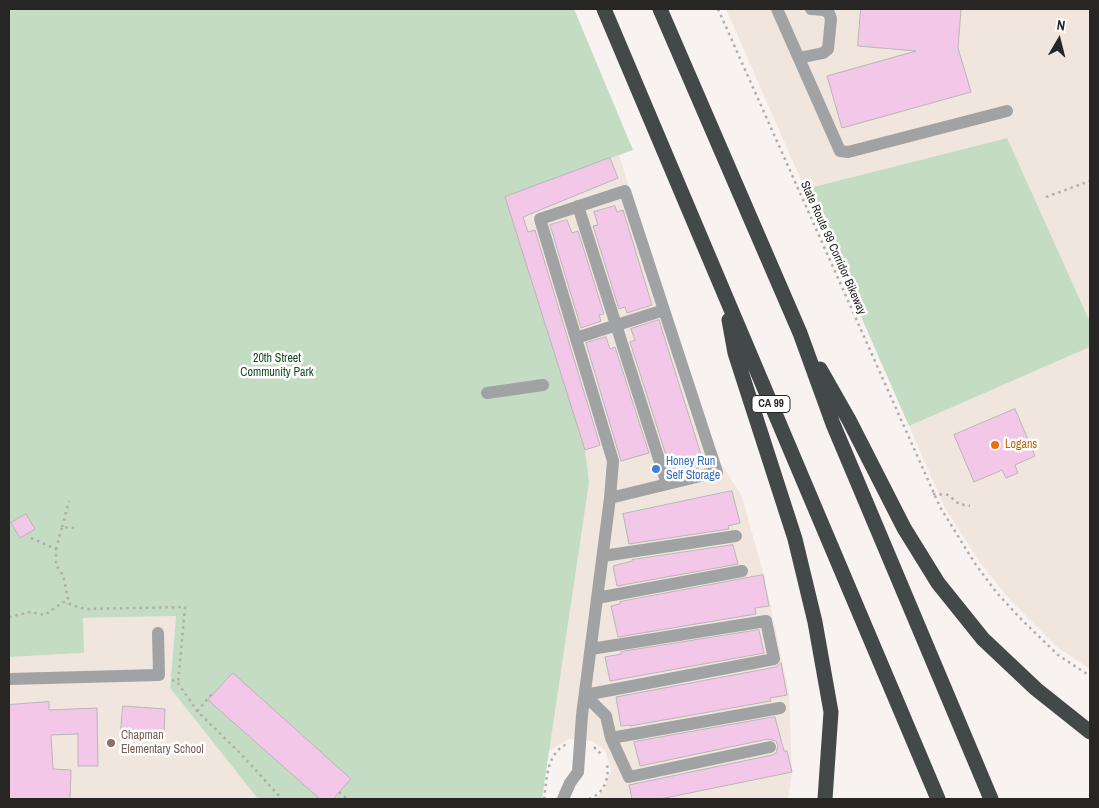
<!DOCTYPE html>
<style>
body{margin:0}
#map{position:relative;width:1099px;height:808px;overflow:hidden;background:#f8f3f0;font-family:"Archivo Narrow",sans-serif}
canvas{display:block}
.frame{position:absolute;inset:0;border:10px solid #272624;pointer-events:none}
.north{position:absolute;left:1034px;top:15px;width:50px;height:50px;-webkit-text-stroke:4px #fff;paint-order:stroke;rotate:8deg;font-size:14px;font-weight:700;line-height:20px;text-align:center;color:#272624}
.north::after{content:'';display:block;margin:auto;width:18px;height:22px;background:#272624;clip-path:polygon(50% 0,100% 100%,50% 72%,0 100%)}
</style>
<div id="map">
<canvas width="1099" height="808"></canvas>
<div class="frame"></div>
<div class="north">N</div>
</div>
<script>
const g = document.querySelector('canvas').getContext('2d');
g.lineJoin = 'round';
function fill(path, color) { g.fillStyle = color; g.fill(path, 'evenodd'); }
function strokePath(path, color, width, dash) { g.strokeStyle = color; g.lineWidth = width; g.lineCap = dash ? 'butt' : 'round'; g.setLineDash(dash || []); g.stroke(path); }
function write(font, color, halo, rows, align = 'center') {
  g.font = font + ' "Archivo Narrow",sans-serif'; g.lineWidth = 5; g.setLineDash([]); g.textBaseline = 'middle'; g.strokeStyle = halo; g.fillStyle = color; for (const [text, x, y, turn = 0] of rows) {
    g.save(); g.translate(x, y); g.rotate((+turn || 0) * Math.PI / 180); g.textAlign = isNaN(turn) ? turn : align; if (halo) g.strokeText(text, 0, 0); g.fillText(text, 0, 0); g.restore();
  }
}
fill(new Path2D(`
 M726 9H1090V322L1006 138 805 189Z
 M619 155 715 455 741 494 764 575 789 693 792 772 788 799H596L604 789 611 770 605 750 592 741 569 739 549 751 589 483 505 197Z
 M1090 347V669L1057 647 1010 600 979 561 945 508 909 426Z
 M176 616 170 688 258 799H9V657L83 653V618Z`), '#f0e6dd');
fill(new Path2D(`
 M9 9H574L633 150 505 197 585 450 589 483 542 799H258L170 688 176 616 83 618 84 653 9 657Z
 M1007 138 1090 322V347L909 426 805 189Z`), '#c4dcc4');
const building = new Path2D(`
 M861 9H961L958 48 971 92 842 128 827 76 916 51 858 46Z
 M610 158 618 178 523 217 528 232 535 230 600 445 585 450 505 197Z
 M615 206 617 212 623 210 652 305 627 313 625 307 619 309 593 226 598 225 594 212Z
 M567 220 572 233 578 231 604 314 599 315 601 321 581 328 550 225Z
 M659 320 703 461 698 462 699 468 672 474 630 342 635 340 631 329Z
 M606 337 610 349 615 347 649 453 621 461 586 343Z
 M1015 409 1035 456 1015 465 1018 473 1006 478 1002 470 974 482 954 435Z
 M732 491 740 523 728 526 729 529 629 544 623 514Z
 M26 514 35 529 20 538 11 523Z
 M733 545 738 564 617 586 613 566 632 561V560Z
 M763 575 769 606 755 608 756 614 618 637 611 606 620 604V602Z
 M759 630 764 653 610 681 605 657 621 654V652Z
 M781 663 787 695 770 698 771 701 630 726V725L621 726 616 697 776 667Z
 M233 673 351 779 333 799H320L208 700Z
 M49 702V710L97 708 98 766H78V734L51 735 53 769 71 770 70 799H9V705Z
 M123 706 165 709 164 734 121 731Z
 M775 717 784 751H787L792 772 660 799H632L629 785 772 755 776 753 778 746 776 741 768 739 640 766 634 742Z`);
fill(building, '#f3c7e8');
strokePath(building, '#bab5b8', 1);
strokePath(new Path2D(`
 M718 9 940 507 974 562 996 592 1020 618 1058 655 1090 676
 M1046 197 1090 181
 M933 494 948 495 959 504 970 506
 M62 527 69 501
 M31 538 56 549V565L63 575 69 604
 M56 549 62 527 75 528
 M9 617 30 612 45 615 63 602 85 609 185 607 178 683
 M172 680 178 683 197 711 241 754 282 799
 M197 711 212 694 213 695
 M594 747 602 755
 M339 792 347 799
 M544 799C547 779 546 754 567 744
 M589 799C603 794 610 779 607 764`), '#b0adaa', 2.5, [2.5, 4]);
strokePath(new Path2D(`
 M777 9 840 151 848 152 1007 111
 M799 58 823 53 828 49 831 19 829 13 824 10 811 9
 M578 206 667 484
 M576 338 664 310
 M487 393 543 385
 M603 556 736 536
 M597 598 742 571
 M9 679 159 675 158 633
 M585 695 774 659 766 621 591 649
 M585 695 606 716 611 738 780 708
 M611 738 629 777 770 747
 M563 799 570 783 578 772 582 715 610 498 717 472 625 191 540 219 613 461 610 498`), '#a0a2a3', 12);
strokePath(new Path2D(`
 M604 9 938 799
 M660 9 800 333 833 424 991 799
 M729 320 735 353 795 539 815 622 831 712 825 799
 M820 369 849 420 904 528 938 583 983 639 1036 689 1090 732`), '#434849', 15);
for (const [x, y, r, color] of [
 [995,445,5,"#e8710a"],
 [656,469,5,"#3f7fe0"],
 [111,743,5,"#8d6e63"]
]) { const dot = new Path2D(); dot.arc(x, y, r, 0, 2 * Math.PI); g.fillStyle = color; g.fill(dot); strokePath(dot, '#fff', 2); }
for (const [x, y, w] of [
 [771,404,38]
]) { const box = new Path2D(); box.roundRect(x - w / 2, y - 8.5, w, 17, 4); g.fillStyle = '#fff'; g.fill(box); strokePath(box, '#272624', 1); }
write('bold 11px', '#272624', null, [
 ["CA 99",771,404]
]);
write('12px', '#272624', '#fff', [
 ["State Route 99 Corridor Bikeway",833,248,66]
]);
write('12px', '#154d1e', '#fff', [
 ["20th Street",277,359],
 ["Community Park",277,373]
]);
write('12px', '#c56008', '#fff', [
 ["Logans",1005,445]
], 'left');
write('12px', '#366cbe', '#fff', [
 ["Honey Run",666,462],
 ["Self Storage",666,476]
], 'left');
write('12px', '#785e54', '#fff', [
 ["Chapman",121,736],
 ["Elementary School",121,750]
], 'left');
</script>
